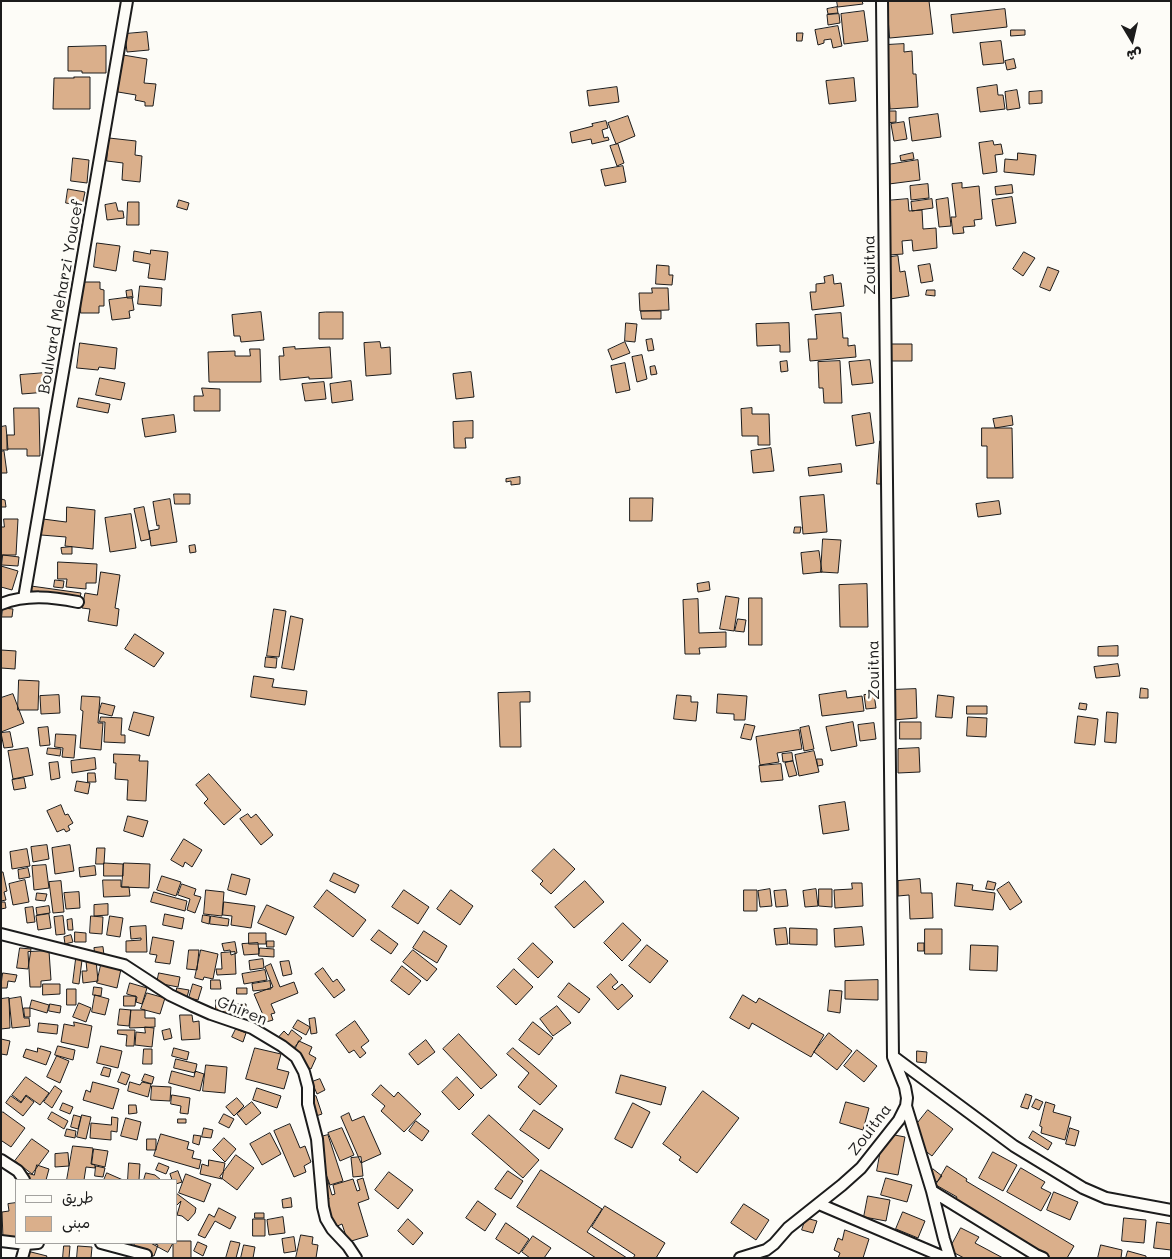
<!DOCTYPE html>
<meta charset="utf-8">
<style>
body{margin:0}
#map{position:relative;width:1172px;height:1259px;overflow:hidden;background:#fdfcf7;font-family:Mali,"Playpen Sans Arabic",sans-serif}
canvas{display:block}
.frame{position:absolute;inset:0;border:2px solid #1c1c1c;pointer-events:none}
.legend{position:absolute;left:15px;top:1179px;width:162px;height:65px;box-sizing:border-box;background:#fdfcf7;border:1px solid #a3a29f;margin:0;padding:6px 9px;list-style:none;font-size:15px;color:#1c1c1c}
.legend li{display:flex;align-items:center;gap:10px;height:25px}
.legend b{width:25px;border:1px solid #a3a29f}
.north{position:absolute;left:1107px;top:15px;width:50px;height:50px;-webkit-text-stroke:4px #fdfcf7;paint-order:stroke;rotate:171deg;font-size:14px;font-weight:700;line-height:20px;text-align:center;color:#1c1c1c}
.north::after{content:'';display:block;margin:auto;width:18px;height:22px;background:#1c1c1c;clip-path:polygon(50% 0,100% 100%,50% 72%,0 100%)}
</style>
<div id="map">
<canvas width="1172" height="1259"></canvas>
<div class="frame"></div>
<ul class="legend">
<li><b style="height:6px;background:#fdfcf7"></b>طريق</li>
<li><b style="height:14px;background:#daaf8b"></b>مبنى</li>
</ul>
<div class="north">ش</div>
</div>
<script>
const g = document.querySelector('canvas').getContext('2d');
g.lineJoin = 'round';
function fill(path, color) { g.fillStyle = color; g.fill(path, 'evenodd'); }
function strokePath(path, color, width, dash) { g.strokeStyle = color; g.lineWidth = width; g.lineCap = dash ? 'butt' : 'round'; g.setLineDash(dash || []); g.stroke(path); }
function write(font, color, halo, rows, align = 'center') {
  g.font = font + ' Mali,sans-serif'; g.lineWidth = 5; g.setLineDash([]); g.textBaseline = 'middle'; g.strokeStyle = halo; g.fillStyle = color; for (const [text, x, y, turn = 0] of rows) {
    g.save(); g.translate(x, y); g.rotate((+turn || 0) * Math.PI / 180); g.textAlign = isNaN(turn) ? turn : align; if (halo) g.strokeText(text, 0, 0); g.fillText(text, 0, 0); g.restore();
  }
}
const building = new Path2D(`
 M837 1H862L863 4 838 7Z
 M887 1H929L933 34 890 38Z
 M837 7 838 13 828 14 827 9Z
 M1005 9 1007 27 953 33 951 15Z
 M864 11 868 41 844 44 841 14Z
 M839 14 840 23 828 25 827 15Z
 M838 26 842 46 833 48 831 39 824 40V43L818 45 815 30Z
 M1011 30H1025V35L1011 36Z
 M147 32 149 50 127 52 125 34Z
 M797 33H803L802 41H797Z
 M1001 41 1004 63 983 65 980 43Z
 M904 44V52L912 51 913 74H916L918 107 890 109 886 45Z
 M106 46V73H82V71H68V47Z
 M123 55 147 59 144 83 156 84 153 106H145V102L135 100 136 95 118 92Z
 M1014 59 1016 68 1007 70 1005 61Z
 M74 77H90V109H53L54 78H74Z
 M854 78 856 101 829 104 826 81Z
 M997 85 998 95H1003L1005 109 980 112 977 88Z
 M617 87 619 102 589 106 587 91Z
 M1017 90 1020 108 1007 110 1005 92Z
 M1042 91V103L1029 104V92Z
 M885 111H896V122L885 123Z
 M938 114 941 137 912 141 909 118Z
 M628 116 635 136 616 144 608 123Z
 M606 121 608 128 602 130 604 138 608 137 609 140 592 144 591 139 572 143 570 132 593 126 592 124Z
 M904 122 907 139 894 141 891 124Z
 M109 138 136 141 135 155 142 156 140 182 122 180 123 163 107 161Z
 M993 141 994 145 1001 144 1003 154 995 155 997 172 983 174 979 143Z
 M618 144 624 163 617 166 610 146Z
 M913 153 914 159 901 161 900 156Z
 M1018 153 1036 155 1034 175 1004 172 1005 159 1017 160Z
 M73 158 89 160 87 183 71 181Z
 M918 160 920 180 889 184 887 165Z
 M623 166 626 182 605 186 601 170Z
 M962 183V188L979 186 982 219 974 220 975 226 963 227 964 233 953 234 951 217H956L952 184Z
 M928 184 929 198 911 200 910 186Z
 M1012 185 1013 193 996 195 995 187Z
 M68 189 85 192 82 206 66 203Z
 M1012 197 1016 223 996 226 992 200Z
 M948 198 951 226 939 227 936 200Z
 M908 199 909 211 922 210 923 229 936 228 937 248 913 251 912 240 902 241 903 254 889 255 885 201Z
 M932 199 933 208 912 211 911 202Z
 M179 200 189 203 187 210 177 207Z
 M128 202H139V225H127Z
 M116 203 118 211H123L124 218 107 220 105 205Z
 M97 243 120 246 116 271 94 267Z
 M151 250 168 252 165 280 148 278 150 264 133 261 134 251 150 254Z
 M1024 252 1035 258 1023 276 1013 269Z
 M898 256 900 272 905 271 909 296 890 299 884 258Z
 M930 264 933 281 921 283 918 266Z
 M657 265 669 266V275H673L672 285 656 284Z
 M1048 267 1059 271 1050 291 1040 287Z
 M833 275 834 284 841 283 844 306 812 310 810 292H816V284L825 283 824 277Z
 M81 282H100V289L104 290V306H99V313H81Z
 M140 286 162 288 161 306 138 304Z
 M652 288H668L669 310 640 311 639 293H652Z
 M132 290 133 298H127L126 291Z
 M927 290H935V296L926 295Z
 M132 297 134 310 129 311 130 318 112 320 109 300Z
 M641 311H661V319H642Z
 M261 312 264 340 241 342 240 336H234L232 315Z
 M326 312H343V339H319V313Z
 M841 313 843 338H848V346L855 345 856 357 810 361 808 339H817L815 315Z
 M626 323 637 324 635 342 625 341Z
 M789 323 790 352H780V345L757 346 756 324Z
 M652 339 654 350 648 351 646 340Z
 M380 342 381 348 390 347 391 374 366 376 364 343Z
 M625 342 630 353 612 360 608 350Z
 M80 343 117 348 115 369 99 367 98 370 77 368Z
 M887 344H912V361H887Z
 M295 347V349L330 347 332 378 309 379V377L280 380 279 356H284L283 348Z
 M250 349H260L261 382H209L208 352 235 351V356H250Z
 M642 355 647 379 637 382 632 357Z
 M870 360 873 383 852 385 849 362Z
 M787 361 788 371 781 372 780 362Z
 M840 361 842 403H824L823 388H819L818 362Z
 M625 363 630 390 616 393 611 366Z
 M655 366 657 374 651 375 650 367Z
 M471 372 474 397 456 399 453 374Z
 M45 373 47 392 22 394 20 375Z
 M100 378 125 383 121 400 96 395Z
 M351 381 353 400 332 403 330 384Z
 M324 382 326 399 305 401 302 384Z
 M202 388 220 389V411H194V396H203Z
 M79 398 110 404 108 413 77 407Z
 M14 408H39L40 456H27V449H7V435H14Z
 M752 408V414H769L770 445H758V436H742L741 409Z
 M870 413 874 443 856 446 852 416Z
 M174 415 176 432 145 437 142 419Z
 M1012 416 1013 425 995 428 993 419Z
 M473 421V438H465L466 448H454L453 422Z
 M6 426 8 450H1V427Z
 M982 428H1012L1013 478H987V446H982Z
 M880 441 889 442 887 484H877Z
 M771 448 774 471 753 473 751 451Z
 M4 451 7 473H1V452Z
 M841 464 842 472 809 476 808 468Z
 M520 477V484L511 485V481L506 482V479Z
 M174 494H190V504H175Z
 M824 495 827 532 803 534 800 497Z
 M630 498H653L652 521H630Z
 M1 499 5 500 6 507H1Z
 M170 499 177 542 151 546 149 531 159 529V525L157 526 153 502Z
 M999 501 1001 514 978 517 976 504Z
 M67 507 95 510 93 549 65 546 66 537 41 535 43 519 66 522Z
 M144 507 150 539 141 541 134 509Z
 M131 514 136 548 110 552 105 518Z
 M4 519H18L16 555H1V527H4Z
 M795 527H801L800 533H794Z
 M823 539 841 540 838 573 821 572Z
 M195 545 196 552 190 553 189 546Z
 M72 547V554H62L61 548Z
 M819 551 822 572 803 574 801 553Z
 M3 555 19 557 18 566 2 565Z
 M58 562 97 564 96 583H86V589L66 587 67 579H58Z
 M1 566 18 571 12 590 1 587Z
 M101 572 120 575 115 608 119 609 117 626 88 621 90 609 82 608 85 593 97 595Z
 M55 580 64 581 63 588 54 587Z
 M709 582 710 590 698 592 697 584Z
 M867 584 868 627H840L839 585Z
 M31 586 81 593 79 603 30 596Z
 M726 596 739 598 734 631 720 629Z
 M749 598H762V645H749Z
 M698 599 699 633 726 632V647L699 648 700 654H685L683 600Z
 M3 608 13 609 12 617H2Z
 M274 609 286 611 279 657 267 656Z
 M291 616 303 619 294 670 282 668Z
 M738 619 746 620 744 632 735 631Z
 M135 634 164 653 154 667 125 649Z
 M1118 646V656H1098V647Z
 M1 650 16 651 15 669 1 668Z
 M266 657 277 658 276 668 265 667Z
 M1118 664 1120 676 1096 678 1094 667Z
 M254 676 274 679 272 687 307 691 305 705 251 697Z
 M19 680 39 681 38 710H18Z
 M1141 688 1148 689V698H1140Z
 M916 689 917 718 893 720 891 690Z
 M846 691 847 698 862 696 864 711 822 716 819 695Z
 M530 692V702H520L521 747H500L498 693Z
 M13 694 24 723 1 732V698Z
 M718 694 747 696 745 720H734V714L717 713Z
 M874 694 876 708 866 709 864 695Z
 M59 695 60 713 41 714 40 696Z
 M677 695 691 696V702H698L696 721 674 719Z
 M938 695 954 697 952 718 936 717Z
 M82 696 100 697 98 723H103L101 750 80 748 83 711 81 710Z
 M102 703 115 706 112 716 99 713Z
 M1080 703 1087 704 1086 710 1079 709Z
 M967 706H987V714H967Z
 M134 712 154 717 149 736 129 730Z
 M1107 712 1118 713 1116 743 1105 742Z
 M1078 716 1098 719 1095 745 1075 743Z
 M101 717 122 718 121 735H125V743L104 742 105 722H100Z
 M968 717 987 718 986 737 967 736Z
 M853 722 857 746 831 751 826 727Z
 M900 722H921V739H900Z
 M874 723 876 739 860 741 858 725Z
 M745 724 755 726 751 740 741 738Z
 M809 726 814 749 804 751 800 728Z
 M48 727 50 745 40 746 38 728Z
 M799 730 802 749 777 753 779 762 760 765 756 737Z
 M10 732 13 747 4 748 1 733Z
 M56 734 76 735 74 758 62 757 63 748 55 747Z
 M28 748 33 775 13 779 8 751Z
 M48 748 61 749 60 756 47 754Z
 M919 748 920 772 898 773V749Z
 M814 751 819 772 799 776 795 755Z
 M792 753 793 761 783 762 782 754Z
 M114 754 140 755 139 761H148L146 801 127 800 128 780 115 779 116 763H114Z
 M95 758 96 769 72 773 71 761Z
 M817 759H822L823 765 818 766Z
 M793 761 797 775 789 777 785 763Z
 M58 762 60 778 51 780 49 763Z
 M781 764 783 780 761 782 759 766Z
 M88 773H95L96 782H88Z
 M209 774 241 810 224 825 204 803 208 799 196 785Z
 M24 778 26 788 14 790 12 780Z
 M77 781 90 783 88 794 75 791Z
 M845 802 849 830 823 834 819 806Z
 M61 805 65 815 68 814 73 823 68 826 70 830 66 832 64 829 57 832 47 811Z
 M248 814 251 818 256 814 273 835 261 845 240 819Z
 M128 816 148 821 143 837 124 831Z
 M184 839 202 850 192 867 185 862 183 867 171 860Z
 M47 845 49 859 33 862 31 847Z
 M70 845 74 871 55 874 52 848Z
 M97 848H105L104 864H96Z
 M27 849 30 866 12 869 10 852Z
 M554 849 575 869 551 894 540 884 543 881 532 871Z
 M104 863 123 864V876H104Z
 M124 863 150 864 149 888 122 887Z
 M46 865 49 888 34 890 32 866Z
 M95 866 96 875 80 877 79 868Z
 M28 868 30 877 19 879 18 870Z
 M1 872H3L7 891 4 892 6 900 1 901Z
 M334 873 359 885 355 893 330 881Z
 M232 874 250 879 246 895 228 890Z
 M162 876 181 882 176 896 157 890Z
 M920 879 921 893H932L933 918 910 919 909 895 898 896V881Z
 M25 880 29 902 13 905 9 884Z
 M103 880H121V887H129L130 896 104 897Z
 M61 881 64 912 53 913 49 882Z
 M585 881 604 902 574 928 555 907Z
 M988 881 996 883 994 890 986 889Z
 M1009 882 1022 902 1010 910 997 890Z
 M852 883H862L863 906 835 908 834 890 852 889Z
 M957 883 973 885 972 890 995 893 993 910 955 906Z
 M182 884 196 889 194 895 201 897 195 913 187 910 190 899 178 895Z
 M770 889 772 906 760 907 758 891Z
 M816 889 818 906 805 907 803 891Z
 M819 889H832V907L819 906Z
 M206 890 224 892 222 916 204 914Z
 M327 890 366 920 353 937 314 907Z
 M404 890 429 907 418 924 392 907Z
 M451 890 473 906 460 925 437 909Z
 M744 890H757V911H744Z
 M786 890 788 906 776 907 774 891Z
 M79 892 80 908 66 909 64 893Z
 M154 892 187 901 185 911 151 902Z
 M37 893 47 894 45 901 36 900Z
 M1 902H5L6 908 1 909Z
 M224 902 255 906 251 928 231 925 232 916 223 915Z
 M108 904V915L94 916V905Z
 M267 905 294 917 286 935 258 923Z
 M49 906 50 913 37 915 36 908Z
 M33 907 35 922 27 923 25 908Z
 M49 914 51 928 38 930 36 916Z
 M165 914 184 918 182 929 163 925Z
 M203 915 210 916 209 924 202 922Z
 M63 916 65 934 56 935 54 917Z
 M91 916 103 917 102 934 90 933Z
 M110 916 123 918 120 937 107 935Z
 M211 916 229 919 228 926 210 924Z
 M72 919 73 930H68L67 920Z
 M623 923 641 940 622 961 604 943Z
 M146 926 147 952H126V941L141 940V938L131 939 130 927Z
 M862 927 864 945 835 947 834 929Z
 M786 928 788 944 776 945 774 929Z
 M790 928 817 929V945L790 944Z
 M925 929H942V954H925Z
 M379 930 398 944 391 954 371 940Z
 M424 931 447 946 437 963 413 948Z
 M75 932 86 933V942H75Z
 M249 933H266V944H249Z
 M71 935 73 942 65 944 64 937Z
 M153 937 174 941 170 964 155 962 157 955 150 954Z
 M267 941H274V947H267Z
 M235 942 237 953 231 955 230 950 224 951 222 944Z
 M258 943 259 954 244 955 242 944Z
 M533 943 553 962 538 978 518 959Z
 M918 943H924V951H918Z
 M647 945 668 961 650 983 629 966Z
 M971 945 998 946 997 971 970 970Z
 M103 947 104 955 95 956 94 948Z
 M20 948 31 949 28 969 17 968Z
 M260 948 274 949V957L259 956Z
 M189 950H199L197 970 187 969Z
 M201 950 218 954 213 979 204 977 203 980 195 978Z
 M413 950 437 969 427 981 403 962Z
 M49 951 51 980 41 981V987H30L28 952Z
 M235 952 236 974 217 975 216 969H222L221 953Z
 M76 959 82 960 79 984 73 983Z
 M263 959 264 968 250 970 249 961Z
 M96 960 98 981 83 983 82 971H87L86 961Z
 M289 961 292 974 283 976 280 962Z
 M271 964 280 987 294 982 298 993 271 1004 275 1013 271 1014 273 1020 266 1022 254 994 273 987 265 967Z
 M101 965 121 969 117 988 97 983Z
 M402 966 421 981 409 995 391 981Z
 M323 968 333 982 337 979 345 990 334 998 315 974Z
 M514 969 533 987 516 1005 497 987Z
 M265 970 267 980 244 984 242 974Z
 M3 973 17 975 15 982 8 981 7 988H1Z
 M159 973 180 977 178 987 157 983Z
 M611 974 618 982 612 987 615 990 622 984 633 996 618 1010 597 987Z
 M211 980H220L221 989H211Z
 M878 980V1000L845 999V981Z
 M270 981 271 989 253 991 252 984Z
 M130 983 147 988 142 1004 136 1002 137 997 127 994Z
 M569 983 590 999 579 1013 558 997Z
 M43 984H60V994L43 995Z
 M193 984 202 987 198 1000 189 998Z
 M94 987 102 988 101 996 93 995Z
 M177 988 189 990 187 997 176 995Z
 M237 988H247V994H237Z
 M67 989H76V1005H67Z
 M830 990 842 991 840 1013 828 1011Z
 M147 993 165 998 160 1014 141 1009Z
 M95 995 109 999 105 1015 92 1012Z
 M743 995 756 1003 759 998 824 1035 811 1057 752 1023 749 1029 730 1018Z
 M124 996H136L135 1006H124Z
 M21 997 24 1018H29L30 1026 12 1028 9 999Z
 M9 998 10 1028 1 1029V999Z
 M32 1000 49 1005 47 1013 30 1008Z
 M216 1000 225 1001 224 1008H230V1013L216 1012Z
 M79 1003 91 1008 86 1022 73 1017Z
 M50 1004 61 1006 60 1013 49 1011Z
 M235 1004H246V1013H235Z
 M557 1006 571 1023 553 1036 540 1019Z
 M24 1008H30V1017H25Z
 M120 1009 131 1010 129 1026 118 1025Z
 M131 1010H145V1018H155V1027L130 1028Z
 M180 1015H192L193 1022 199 1021 200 1039 182 1040Z
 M315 1018 317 1033 311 1034 309 1019Z
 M298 1020 310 1027 306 1035 293 1028Z
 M355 1021 369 1041 361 1047 366 1053 360 1058 354 1050 349 1053 336 1035Z
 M74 1022 92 1026 88 1048 61 1042 64 1024 74 1026Z
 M533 1022 553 1038 539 1055 519 1040Z
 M39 1023 58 1025 57 1034 38 1032Z
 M145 1027 154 1028 152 1047 135 1045 136 1032 145 1033Z
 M170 1029 172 1038 164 1040 162 1031Z
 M236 1029 246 1033 243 1042 232 1037Z
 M118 1030H135L134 1046H126L127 1035 118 1034Z
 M292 1030 302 1038 289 1054 274 1042 284 1031 288 1035Z
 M829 1033 852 1051 837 1070 814 1052Z
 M459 1034 497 1075 481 1089 443 1049Z
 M1 1039 10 1041 7 1055 1 1054Z
 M426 1040 435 1052 418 1065 409 1054Z
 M299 1041 312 1047 309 1054 316 1058 311 1069 291 1059Z
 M58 1046 75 1050 73 1060 55 1055Z
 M101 1046 122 1051 118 1068 97 1063Z
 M38 1048 51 1052 46 1065 23 1057 26 1049 37 1052Z
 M174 1048 189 1052 187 1060 172 1056Z
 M255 1048 281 1054 277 1069 289 1072 284 1089 246 1079Z
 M513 1048 557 1086 540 1105 518 1087 529 1073 507 1054Z
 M144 1049H152V1064H143Z
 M857 1050 877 1066 864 1082 844 1066Z
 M917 1051 927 1052 926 1063 917 1062Z
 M57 1056 69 1061 60 1083 47 1077Z
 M176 1059 197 1064 195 1073 174 1068Z
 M206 1065 227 1067 225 1093 203 1091Z
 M104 1067 111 1069 109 1077 101 1075Z
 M172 1071 194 1077 195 1071 204 1074 200 1091 169 1083Z
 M122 1072 130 1075 126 1085 118 1082Z
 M145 1074 154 1077 152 1084 142 1081Z
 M621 1075 666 1087 661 1105 616 1093Z
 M26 1077 49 1093 40 1105 26 1095 21 1102 12 1095Z
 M457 1077 474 1095 459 1110 442 1092Z
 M320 1079 325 1090 317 1094 312 1082Z
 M93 1082 119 1089 113 1109 83 1100 86 1090 90 1092Z
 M130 1082 140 1085 142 1082 151 1084 148 1097 128 1091Z
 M381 1085 394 1097 398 1092 421 1114 404 1132 381 1111 385 1106 372 1095Z
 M55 1086 62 1091 52 1108 44 1102Z
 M152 1086 171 1087 170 1101 151 1100Z
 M257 1088 281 1096 277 1108 253 1100Z
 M703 1091 739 1118 697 1173 679 1160 681 1157 663 1144Z
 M1026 1094 1032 1096 1028 1109 1021 1107Z
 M172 1095 190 1098 188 1114 180 1113 181 1106 171 1104Z
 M11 1096 21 1103 26 1096 34 1102 23 1116 6 1103Z
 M316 1096 322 1114 313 1117 307 1099Z
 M237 1098 244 1106 234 1116 226 1107Z
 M1036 1099 1043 1102 1039 1110 1032 1107Z
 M252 1102 261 1113 246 1125 237 1114Z
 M846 1102 869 1108 863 1130 840 1123Z
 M1046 1102 1055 1105 1053 1112 1071 1117 1065 1140 1041 1133 1042 1127 1040 1126Z
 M63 1103 73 1107 70 1114 60 1110Z
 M633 1103 650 1112 632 1148 615 1139Z
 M129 1105H136L137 1113 129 1114Z
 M534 1110 563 1129 549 1149 520 1130Z
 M928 1110 953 1129 932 1156 915 1143 912 1130Z
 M3 1112 25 1128 11 1147 2 1141 1 1142V1114Z
 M52 1112 68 1121 64 1129 48 1119Z
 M349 1113 352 1121 364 1116 381 1154 361 1163 341 1117Z
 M224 1114 234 1119 229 1128 219 1123Z
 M74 1115 81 1117 78 1129 71 1127Z
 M82 1115 91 1117 86 1139 77 1137Z
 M489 1115 539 1160 523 1178 472 1134Z
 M112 1117 118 1118 117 1132 111 1131V1140L90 1138 91 1123 111 1125Z
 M126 1118 141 1122 137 1140 121 1136Z
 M178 1119H186V1123H178Z
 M416 1121 429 1131 422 1141 409 1131Z
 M290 1124 300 1148 305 1146 311 1162 304 1166 306 1172 294 1177 274 1131Z
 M204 1128 213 1130 211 1138 202 1137Z
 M342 1128 354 1155 340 1161 328 1133Z
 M1070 1128 1079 1131 1075 1146 1066 1144Z
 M67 1129 76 1131 75 1138 65 1136Z
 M1033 1131 1052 1143 1048 1150 1029 1138Z
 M270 1133 281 1154 262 1165 250 1144Z
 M884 1133 905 1137 898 1175 877 1171Z
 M161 1134 189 1142 187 1149 194 1151 192 1158 201 1160 199 1169 154 1156Z
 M194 1135 201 1136 199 1145 193 1143Z
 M328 1135 343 1181 330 1185 313 1139Z
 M224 1138 236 1149 225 1162 213 1150Z
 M32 1139 49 1151 32 1174 15 1161Z
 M147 1139H156V1150H147Z
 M73 1146 93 1148 91 1164 95 1165V1168L86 1167 84 1180H67Z
 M94 1149 108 1151 105 1167 92 1164Z
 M993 1152 1017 1165 1003 1191 979 1178Z
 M68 1153 69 1166 55 1167V1154Z
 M236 1155 254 1168 237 1190 220 1177Z
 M361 1157 363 1176 353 1177 351 1158Z
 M209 1160 225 1163 222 1179 200 1174 202 1164 208 1166Z
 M129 1163 140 1164 139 1180H128Z
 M159 1163 169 1167 166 1174 156 1170Z
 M37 1165 49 1169 46 1180H25L27 1173 34 1175Z
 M96 1166 105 1168 103 1177 95 1176Z
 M947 1166 967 1179 966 1181 1074 1246 1067 1258H1044L954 1203 957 1197 936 1185Z
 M1021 1168 1045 1182 1041 1188 1051 1193 1041 1211 1007 1192Z
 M933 1169 942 1176 937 1182 928 1175Z
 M541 1170 602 1209 587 1232 627 1258H596L517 1207Z
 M178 1171 182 1182 176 1184V1180H172L170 1174Z
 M508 1171 523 1181 511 1199 495 1189Z
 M389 1172 413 1190 398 1209 375 1190Z
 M107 1173 123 1180H104Z
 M146 1173 155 1175 161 1180H144Z
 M186 1174 211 1184 204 1202 179 1193Z
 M327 1178 332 1195 335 1194 333 1185 353 1179 357 1191 360 1190 357 1180 363 1178 369 1199 358 1203 368 1236 348 1242 342 1224 335 1227 332 1219 327 1221 319 1202 329 1199 326 1190 318 1181Z
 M886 1178 912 1185 907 1202 881 1195Z
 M1054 1192 1078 1202 1070 1220 1047 1210Z
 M176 1193 196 1208 195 1213 188 1221 182 1216 177 1215 181 1201 176 1206Z
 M868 1196 890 1200 886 1221 864 1217Z
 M291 1198 292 1207 283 1208 282 1200Z
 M478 1201 496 1214 485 1231 466 1218Z
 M16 1203V1238L3 1239 2 1212 9 1211 8 1204Z
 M744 1204 769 1220 756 1240 731 1223Z
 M605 1206 665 1243 656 1258H633L635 1255 592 1227Z
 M219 1208 236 1217 230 1229 215 1221 205 1238 198 1235 209 1214 214 1217Z
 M903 1212 925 1221 918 1238 896 1229Z
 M255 1213H264V1218H255Z
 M283 1217 285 1233 269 1235 267 1220Z
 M806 1218 817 1221 813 1233 802 1230Z
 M1124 1218 1146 1220 1144 1243 1122 1241Z
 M253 1219H265V1236H253Z
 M408 1219 423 1233 413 1245 398 1231Z
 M1157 1222 1171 1224V1250L1154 1248Z
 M506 1223 529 1239 519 1254 496 1239Z
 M961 1228 979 1237 975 1243 1003 1258H964L949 1250Z
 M845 1230 869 1239 863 1258H838L840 1253 834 1250 838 1238 842 1240Z
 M301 1235 313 1237 312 1244 318 1245 316 1258H296Z
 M533 1236 551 1248 544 1258H530L522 1252Z
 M294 1237 296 1251 284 1253 282 1239Z
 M176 1241H191V1258H173V1243H176Z
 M231 1241 240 1243 236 1258H226Z
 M198 1242 207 1246 203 1256 194 1251Z
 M135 1243H152L158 1245 154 1256 133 1249Z
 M151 1243H173L168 1252Z
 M244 1245 255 1247 253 1258H241Z
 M1101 1245 1122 1250 1121 1258H1098Z
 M64 1246H70L69 1258H63Z
 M78 1246 92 1247 91 1258H77Z
 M23 1250 47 1256 46 1258H21Z
 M1128 1251 1146 1256V1258H1126Z`);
fill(building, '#daaf8b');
strokePath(building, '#1c1c1c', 1);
const minor = new Path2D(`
 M24 598 127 1
 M1 604C27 594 52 597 78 602
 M1 934 124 965 170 995 193 1006 211 1014 252 1028 282 1046 296 1057 304 1072 308 1087V1104L317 1139 323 1207 326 1219 332 1229 348 1246 356 1258
 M894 1057 1014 1146 1083 1188 1106 1198 1171 1210
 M906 1106 932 1191 944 1239 950 1258
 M1 1160 18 1171 24 1180
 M932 1191 1036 1255 1043 1258
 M819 1204 946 1258
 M1 1241 26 1244 38 1243
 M101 1243 146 1255 145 1258
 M22 1258 26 1244
 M740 1258 766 1250 774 1244 788 1228 842 1185 861 1168 899 1120 906 1106 907 1098 905 1087 893 1057 882 1`);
strokePath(minor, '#1c1c1c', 14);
strokePath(minor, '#fdfcf7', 10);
write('16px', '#1c1c1c', '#fdfcf7', [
 ["Zouitna",870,265,-91],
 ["Boulvard Meharzi Youcef",61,297,-80],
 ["Zouitna",874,670,-91],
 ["Ghiren",242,1011,22],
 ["Zouitna",870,1130,-53]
]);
</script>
